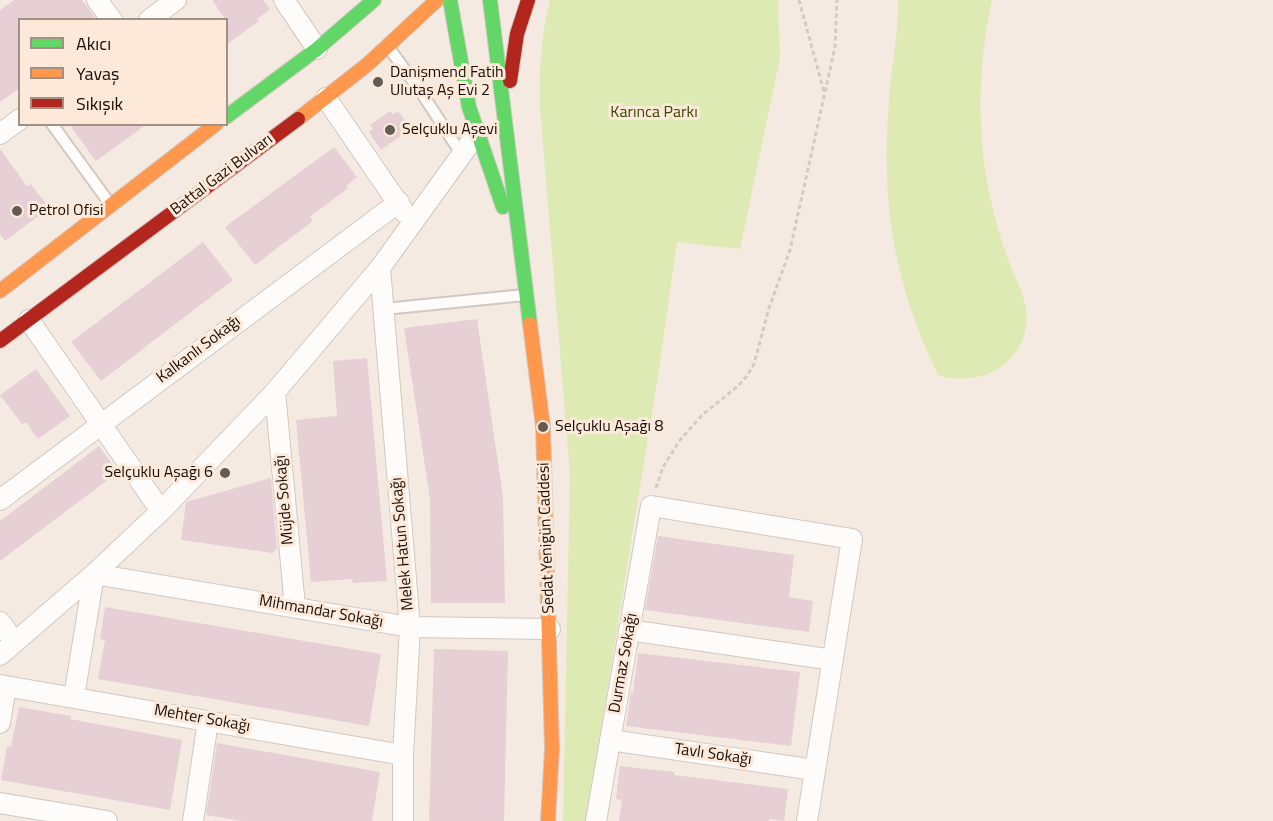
<!DOCTYPE html>
<meta charset="utf-8">
<style>
body{margin:0}
#map{position:relative;width:1273px;height:821px;overflow:hidden;background:#f4eae2;font-family:"Titillium Web",sans-serif}
canvas{display:block}
.legend{position:absolute;left:18px;top:18px;width:210px;height:108px;box-sizing:border-box;background:#fce9da;border:2px solid #a19185;margin:0;padding:8px 10px;list-style:none;font-size:18px;color:#190e06}
.legend li{display:flex;align-items:center;gap:12px;height:30px}
.legend b{width:30px;border:2px solid #a19185}
</style>
<div id="map">
<canvas width="1273" height="821"></canvas>
<ul class="legend">
<li><b style="height:8px;background:#63d668"></b>Akıcı</li>
<li><b style="height:8px;background:#ff974d"></b>Yavaş</li>
<li><b style="height:8px;background:#b3261e"></b>Sıkışık</li>
</ul>
</div>
<script>
const g = document.querySelector('canvas').getContext('2d');
g.lineJoin = 'round';
function fill(path, color) { g.fillStyle = color; g.fill(path, 'evenodd'); }
function strokePath(path, color, width, dash) { g.strokeStyle = color; g.lineWidth = width; g.lineCap = dash ? 'butt' : 'round'; g.setLineDash(dash || []); g.stroke(path); }
function write(font, color, halo, rows, align = 'center') {
  g.font = font + ' "Titillium Web",sans-serif'; g.lineWidth = 6; g.setLineDash([]); g.textBaseline = 'middle'; g.strokeStyle = halo; g.fillStyle = color; for (const [text, x, y, turn = 0] of rows) {
    g.save(); g.translate(x, y); g.rotate((+turn || 0) * Math.PI / 180); g.textAlign = isNaN(turn) ? turn : align; if (halo) g.strokeText(text, 0, 0); g.fillText(text, 0, 0); g.restore();
  }
}
fill(new Path2D(`
 M550 0H778L780 58 740 249 677 242 658 376 586 821H563L570 474 540 108C539 71 541 35 550 0Z
 M898 0H992C978 64 976 136 991 200 995 221 1002 242 1009 262 1017 283 1030 303 1026 327 1019 369 976 387 938 375 893 281 881 203 889 100 891 67 899 33 898 0Z`), '#deeab3');
fill(new Path2D(`
 M14 0H82L97 20H20V88L0 102V10Z
 M212 0H263L270 9 257 19 259 21 226 45V20Z
 M390 111 393 114 398 111 411 129 381 150 369 132 373 129 370 125Z
 M69 124H147L96 161Z
 M334 147 357 177 346 186 348 188 310 217 313 221 255 265 225 227Z
 M0 149 27 186 31 184 49 208 5 241 0 234Z
 M203 242 233 280 101 381 71 342Z
 M477 319 503 497 505 603H431L430 499 404 328Z
 M367 358 387 581 353 583 352 579 311 582 296 420 337 416 333 361Z
 M36 369 70 416 38 439 26 422 22 424 0 395Z
 M99 446 118 472 0 561V521Z
 M271 478 277 548 272 553 181 540 186 502Z
 M658 536 794 555 789 597 813 601 809 632 645 610Z
 M105 607 381 654 369 726 98 679 105 640 100 639Z
 M434 649 508 651 504 821H429Z
 M638 653 800 672 791 746 626 726 631 693H633Z
 M19 707 71 716 70 719 182 740 170 810 1 780 7 746 11 747Z
 M217 743 380 772 372 821H242L206 815Z
 M620 766 674 772V775L788 789 784 821 770 819 769 821H619L622 800 616 799Z`), '#e6d0d6');
const lane = new Path2D(`
 M389 48 419 89 462 155
 M52 124 110 204
 M384 309 525 295`);
const street = new Path2D(`
 M97 0 112 20
 M284 0 317 49
 M149 20 176 0
 M326 98 404 212
 M0 134 20 119
 M380 268 410 627 403 755V821
 M29 320 161 511
 M275 392 295 607
 M0 500 399 202
 M0 622 15 642
 M629 630 833 660
 M0 655 94 574 161 511 275 392 380 268 478 132
 M0 685 403 755
 M74 697 94 574 410 627 550 629
 M0 723 6 686
 M610 740 815 770
 M0 803 107 821
 M193 821 208 721
 M596 821 651 506 852 539 807 821`);
const fast = new Path2D(`
 M450 0 469 107 503 207
 M490 0 530 324
 M226 117 317 49 374 0`);
const slow = new Path2D(`
 M298 119 368 64 437 0
 M0 291 216 124
 M530 324 543 427 552 749 548 821`);
const jam = new Path2D(`
 M510 81 517 34 528 0
 M0 341 298 119`);
strokePath(lane, '#d2c8c0', 14);
strokePath(street, '#d2c8c0', 22);
strokePath(fast, '#d2c8c0', 16);
strokePath(slow, '#d2c8c0', 16);
strokePath(jam, '#d2c8c0', 16);
strokePath(new Path2D(`
 M799 0 824 92
 M656 488 663 467 680 440 702 415 737 387 747 376 754 364 769 308 790 250 835 47 837 0`), '#cfccc9', 3, [4.5, 3]);
strokePath(lane, '#fdfcfb', 10);
strokePath(street, '#fdfcfb', 20);
strokePath(fast, '#63d668', 14);
strokePath(slow, '#ff974d', 14);
strokePath(jam, '#b3261e', 14);
for (const [x, y, r, color] of [
 [378,82,6,"#665b53"],
 [390,130,6,"#665b53"],
 [17,211,6,"#665b53"],
 [543,427,6,"#665b53"],
 [225,473,6,"#665b53"]
]) { const dot = new Path2D(); dot.arc(x, y, r, 0, 2 * Math.PI); g.fillStyle = color; g.fill(dot); strokePath(dot, '#fce9da', 2); }
write('16px', '#190e06', '#fce9da', [
 ["Danişmend Fatih",390,73],
 ["Ulutaş Aş Evi 2",390,91],
 ["Selçuklu Aşevi",402,130],
 ["Petrol Ofisi",29,211],
 ["Selçuklu Aşağı 8",555,427],
 ["Selçuklu Aşağı 6",213,473,"right"]
], 'left');
write('16px', '#374800', '#fce9da', [
 ["Karınca Parkı",654,113]
]);
write('16px', '#190e06', '#fce9da', [
 ["Battal Gazi Bulvarı",222,175,-37],
 ["Kalkanlı Sokağı",199,350,-37],
 ["Müjde Sokağı",285,500,-95],
 ["Sedat Yenigün Caddesi",547,538,-92],
 ["Melek Hatun Sokağı",403,544,-95],
 ["Mihmandar Sokağı",321,612,10],
 ["Durmaz Sokağı",624,663,-80],
 ["Mehter Sokağı",202,719,10],
 ["Tavlı Sokağı",713,755,8]
]);
</script>
